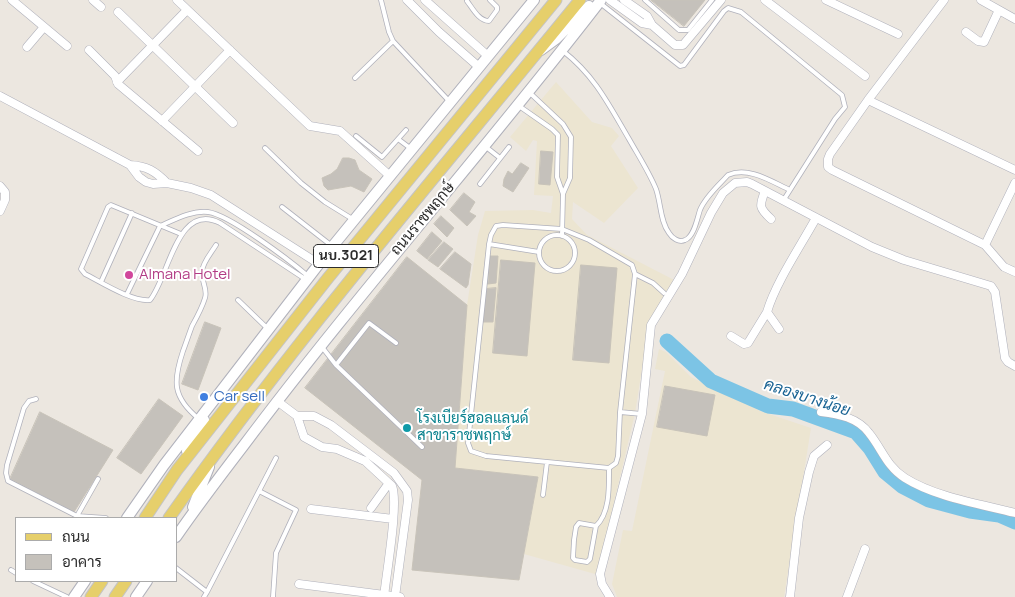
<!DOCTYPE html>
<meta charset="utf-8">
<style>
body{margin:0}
#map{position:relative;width:1015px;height:597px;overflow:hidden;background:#ece7e0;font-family:Manrope,Sarabun,sans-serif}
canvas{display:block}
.legend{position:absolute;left:15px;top:517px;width:162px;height:65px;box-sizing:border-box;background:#fff;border:1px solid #ababab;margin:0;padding:6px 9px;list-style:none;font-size:15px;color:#2c2c2c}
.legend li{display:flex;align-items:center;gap:10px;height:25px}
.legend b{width:25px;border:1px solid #ababab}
</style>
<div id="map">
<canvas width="1015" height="597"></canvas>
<ul class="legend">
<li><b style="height:6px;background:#e6cf6b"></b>ถนน</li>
<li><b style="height:14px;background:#c5c1bb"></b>อาคาร</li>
</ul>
</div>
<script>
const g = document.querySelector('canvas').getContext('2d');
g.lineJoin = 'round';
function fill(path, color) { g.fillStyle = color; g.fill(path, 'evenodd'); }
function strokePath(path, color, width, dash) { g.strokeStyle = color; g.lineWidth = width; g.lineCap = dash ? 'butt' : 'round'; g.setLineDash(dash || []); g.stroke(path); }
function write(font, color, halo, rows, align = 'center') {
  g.font = font + ' Manrope,Sarabun,sans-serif'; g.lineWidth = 4; g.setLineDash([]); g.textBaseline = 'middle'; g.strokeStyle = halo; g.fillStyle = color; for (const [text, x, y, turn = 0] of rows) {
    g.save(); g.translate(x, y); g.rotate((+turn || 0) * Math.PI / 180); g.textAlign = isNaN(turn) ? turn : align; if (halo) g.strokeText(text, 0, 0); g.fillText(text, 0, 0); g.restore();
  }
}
fill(new Path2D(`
 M556 82 592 122 612 128 619 136 611 146 638 188 604 223 573 202 572 219 587 235 678 282 649 325 635 413 598 571 595 574 524 554 538 477 455 468 467 305 478 235 485 211 533 210 551 213 553 196 534 195 537 141 533 140 526 151 510 137Z
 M659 349 666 352 691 377 760 411 811 428 784 597H617L612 584 623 530 632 531 665 371 655 369Z`), '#ece5d1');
strokePath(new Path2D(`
 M667 341 711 381 768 406 793 409 856 432 870 448 885 472 902 486 929 500 970 511 999 515 1015 522`), '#7cc4e5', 15);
const building = new Path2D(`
 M651 0H705L684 26Z
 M541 151 553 152 550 185 539 184Z
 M343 158H349L355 160 359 170 372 179 364 192 351 186 328 190 324 186 322 178 331 174 337 169Z
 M521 163 529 168 513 192 503 186 504 179 508 171 512 174Z
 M464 193 475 202 469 212 476 216 467 226 450 210Z
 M441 216 454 228 447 237 434 224Z
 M432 232 442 241 427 259 417 251Z
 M444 242 453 249 438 267 428 260Z
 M455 252 471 264 468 285 466 288 440 269Z
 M490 256H498L496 283 488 284Z
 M407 257 467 305 455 468 538 477 519 580 412 570 422 480 305 388Z
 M501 260 535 263 527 356 493 353Z
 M581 265 617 268 609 363 573 360Z
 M496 288 493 322H483L485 289Z
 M205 322 221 328 198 390 182 384Z
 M665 386 715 395 707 436 657 427Z
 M159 399 183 416 141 474 117 458Z
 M40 412 113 450 74 512 10 479Z`);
fill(building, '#c5c1bb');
strokePath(building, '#c8c3b9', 1);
const lane = new Path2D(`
 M381 0 389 32 393 41 449 101
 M645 0 679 30H688L712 0
 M467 1C473 9 479 21 489 21L497 10V7L490 0
 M600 3 680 66 684 65 724 11 728 8 741 12 842 95 845 107 835 119 783 201
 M563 51C595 76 609 105 629 139 638 155 649 172 656 189 661 203 660 221 669 233 672 238 679 243 685 240 694 237 697 219 700 210 705 197 719 185 728 175 749 166 772 182 790 190
 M355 78 393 41
 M530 93 563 124 571 137 570 178 563 194
 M519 106 552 129 558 135 557 177 563 194 562 236
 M356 136 382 157 406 130
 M398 139 410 148
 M486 147 500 158
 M265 148 301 183 325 202 354 220
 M480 184 509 147
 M282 207 332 246
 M181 234 111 205 108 207 81 269 85 274C101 282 132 302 150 300 169 277 177 201 220 223L305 279
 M539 253a18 18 0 1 1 36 0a18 18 0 1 1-36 0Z
 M489 244 539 252
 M635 274 653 283 664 293
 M101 282 132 213
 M127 294 160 226C174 220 192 210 208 212 230 215 289 260 308 276
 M238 300 267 328
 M322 347 336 365 422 447
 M336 365 369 323 396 343
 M36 399 29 401 24 408 7 465 6 473 8 481 77 516 106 518
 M620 412 635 274 632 265 589 240 562 229 503 225 496 226 491 235 489 244 468 443 471 451 486 456 609 468 616 463 618 456 620 412 642 414
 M199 419C172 397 173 381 183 351 186 343 189 334 192 326 197 317 202 308 205 298 208 289 201 281 202 272 202 263 212 252 216 245
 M259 491 296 510 276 553 273 597
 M543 495 547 462
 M77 516 98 479
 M596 526 590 559 587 562 575 560 573 558 574 540 576 527 579 523 596 526C610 513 609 487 609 468
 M176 568 207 592 204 597
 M11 570 16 573
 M33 581 67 597
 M207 592 276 458`);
const street = new Path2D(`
 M12 0 67 46
 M93 0 101 7
 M177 0 310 126 340 131 390 176
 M407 0 439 32 479 67
 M425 0 488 56
 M610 0 642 23 652 25 647 16 624 0
 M765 0 865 76
 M826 0 898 34
 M944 0 868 100 830 154 828 159V167L832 170 985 245 1004 267 1015 272
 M981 0 1015 19
 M118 12 233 123
 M652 25 675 45H683L721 0
 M966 32 978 41 984 42 999 10
 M27 47 44 27
 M89 50 115 76 118 84 198 151
 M117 82 187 10
 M0 96 130 165C147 166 155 171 167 183
 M868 100 1015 170
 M162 121 230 50
 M130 165 139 177 146 182 153 184 167 183 191 188 211 195 319 264
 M0 186 5 192V200L0 211
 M765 191C759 206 759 208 771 219
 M985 245 1015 183
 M779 329 767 312C776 282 800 247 816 218
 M731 336 744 344 748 343 767 312
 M277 401 297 416 304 437 322 447 337 449 365 461 392 486C399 503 386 575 384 597
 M821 412C839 414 858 418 869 433 882 449 887 467 905 478 935 497 980 504 1015 513
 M297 416H314L331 425 394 473 407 491 408 500 395 597
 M371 508 389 483
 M311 509 393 519
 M299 584 400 597
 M610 597 602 584 600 574 642 414 651 325 682 274 711 213 723 193 735 183 747 182 752 184 872 247 904 260 991 286 995 292 1005 358 1008 362 1015 366
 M790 597 799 518 809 472 814 456 827 445
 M847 597 865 549`);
const secondary = new Path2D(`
 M541 50 556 39 589 6
 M187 451 204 420
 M193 507 209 467
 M127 518 164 465 332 247 534 0
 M176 537C198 505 221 475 244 445 358 293 485 151 601 0
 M74 597 85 581
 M136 597 147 581`);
const primary = new Path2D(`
 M145 518 177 470 328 278 556 0
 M169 518C296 338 441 171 580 0
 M91 597 102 581
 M115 597 126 581`);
strokePath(lane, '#b0b1bb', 5.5);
strokePath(street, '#b0b1bb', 9);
strokePath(secondary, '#b0b1bb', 12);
strokePath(primary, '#c4c4c4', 13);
strokePath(lane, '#fff', 4);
strokePath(street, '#fff', 8);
strokePath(secondary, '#fff', 10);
strokePath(primary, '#e6cf6b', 11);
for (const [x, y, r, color] of [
 [129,275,5,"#d1479c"],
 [204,397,5,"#3f7fe0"],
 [407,428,5,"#0f9aa8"]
]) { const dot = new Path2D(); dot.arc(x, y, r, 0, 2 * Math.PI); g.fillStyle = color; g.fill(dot); strokePath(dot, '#fff', 2); }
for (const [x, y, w] of [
 [346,256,65]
]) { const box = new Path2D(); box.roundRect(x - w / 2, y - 11.5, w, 23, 4); g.fillStyle = '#fff'; g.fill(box); strokePath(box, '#2c2c2c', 1); }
write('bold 14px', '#2c2c2c', null, [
 ["นบ.3021",346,256]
]);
write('15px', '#2c2c2c', '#fff', [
 ["ถนนราชพฤกษ์",423,219,-50]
]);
write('15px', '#b23c85', '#fff', [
 ["Almana Hotel",139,275]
], 'left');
write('15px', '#366cbe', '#fff', [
 ["Car sell",214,397]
], 'left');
write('15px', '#0d838f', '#fff', [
 ["โรงเบียร์ฮอลแลนด์",417,419],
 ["สาขาราชพฤกษ์",417,436]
], 'left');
write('italic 16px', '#196393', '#fff', [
 ["คลองบางน้อย",807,398,18]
]);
</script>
